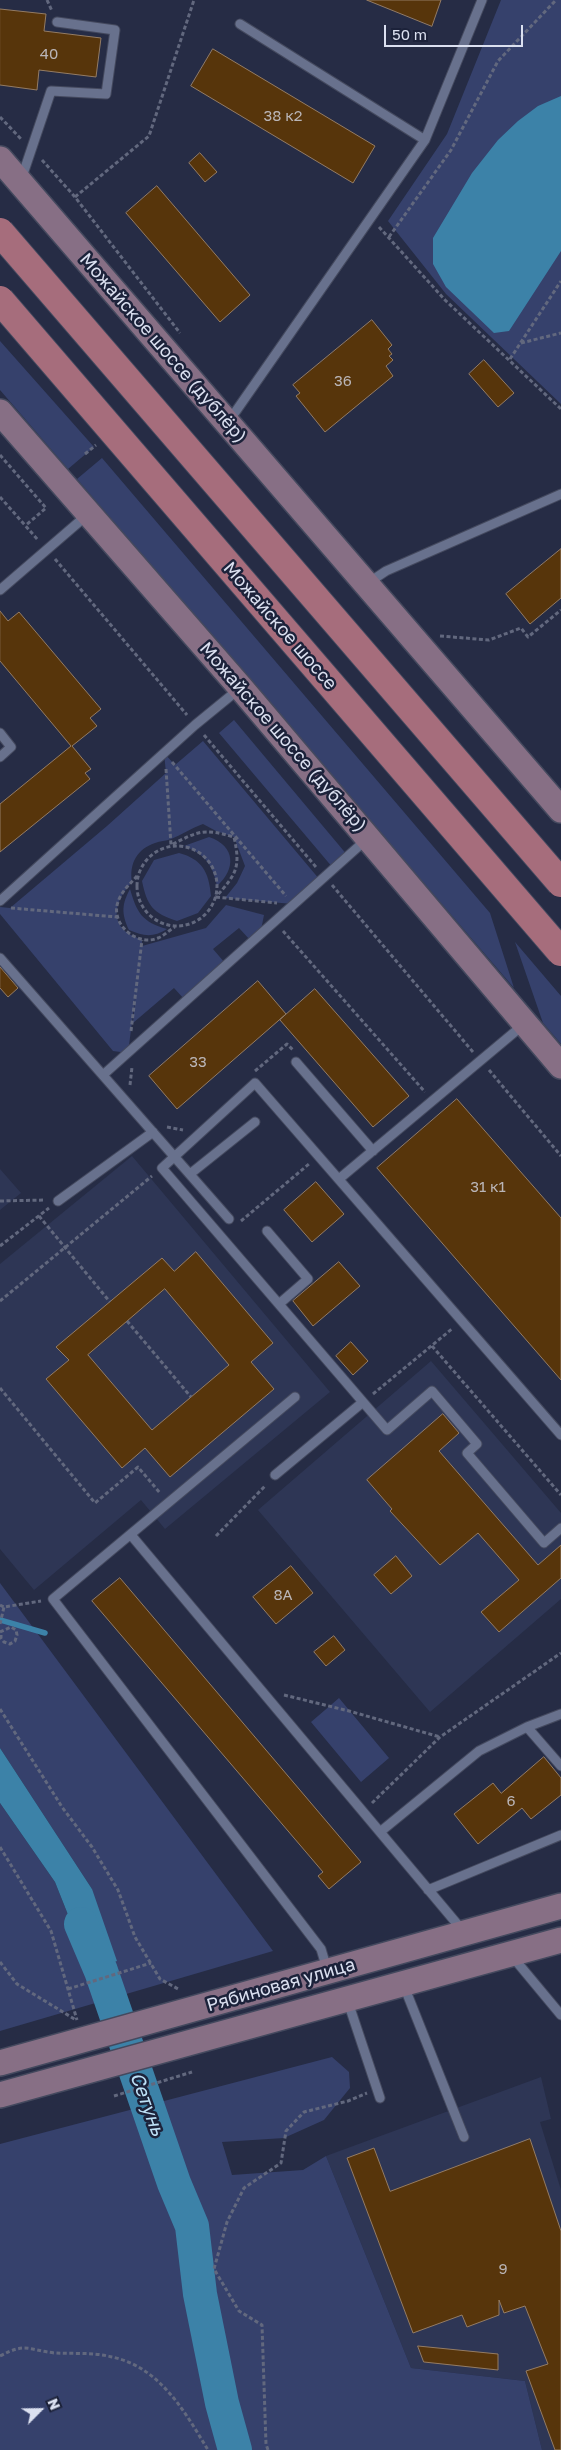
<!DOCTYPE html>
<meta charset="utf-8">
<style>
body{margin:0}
#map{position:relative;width:561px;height:2450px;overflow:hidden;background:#262c45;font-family:"Golos Text",sans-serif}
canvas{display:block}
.north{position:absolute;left:15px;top:2385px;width:50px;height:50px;-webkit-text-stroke:4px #1c223a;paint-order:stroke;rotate:67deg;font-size:14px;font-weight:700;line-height:20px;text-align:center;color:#dbe0f0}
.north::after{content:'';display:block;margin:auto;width:18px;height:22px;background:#dbe0f0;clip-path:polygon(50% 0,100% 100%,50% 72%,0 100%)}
.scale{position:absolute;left:384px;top:25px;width:139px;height:22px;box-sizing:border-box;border:2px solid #dbe0f0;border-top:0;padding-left:6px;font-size:15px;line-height:18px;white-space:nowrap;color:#dbe0f0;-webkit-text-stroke:4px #1c223a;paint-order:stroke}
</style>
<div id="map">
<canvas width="561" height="2450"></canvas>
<div class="north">N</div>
<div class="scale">50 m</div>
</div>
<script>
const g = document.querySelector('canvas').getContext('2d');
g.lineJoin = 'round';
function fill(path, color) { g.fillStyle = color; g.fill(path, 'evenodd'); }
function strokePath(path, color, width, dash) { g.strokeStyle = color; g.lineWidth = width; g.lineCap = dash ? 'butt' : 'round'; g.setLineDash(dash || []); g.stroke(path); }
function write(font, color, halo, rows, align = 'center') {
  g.font = font + ' "Golos Text",sans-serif'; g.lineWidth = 5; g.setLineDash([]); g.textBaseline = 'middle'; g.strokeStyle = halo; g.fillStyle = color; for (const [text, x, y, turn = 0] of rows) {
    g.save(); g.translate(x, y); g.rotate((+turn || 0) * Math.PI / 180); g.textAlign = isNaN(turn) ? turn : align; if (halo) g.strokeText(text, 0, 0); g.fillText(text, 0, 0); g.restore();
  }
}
fill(new Path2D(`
 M132 1156 330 1392 165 1529 141 1500 34 1590 0 1549V1264Z
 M0 1169 21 1193 0 1210Z
 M431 1361 561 1513V1599L430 1712 258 1510Z
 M541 2077 551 2119 540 2122 561 2190V2450H542L525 2381 411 2368 326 2156Z`), '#2e3655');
fill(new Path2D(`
 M501 0H561V404L446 294 388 221 447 134Z
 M0 341 94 447 68 469 0 390Z
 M102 458 490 913 514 988 77 479Z
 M234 720 348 856 333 868 219 733Z
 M203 741 320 880 293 904 225 898 237 883 245 866 234 837 216 831 203 824C191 828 182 835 171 839 166 841 160 841 155 843 137 849 129 864 132 882 120 895 109 915 124 930 128 935 137 937 142 940V946L206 928 226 905 264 915 261 930 250 940 239 928 213 949 225 963 184 999 174 988 133 1023 136 991 128 1053 113 1051 0 914V907L10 908 107 826 166 773 164 753 175 765Z
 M209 837C236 846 236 869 217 886 213 865 205 854 184 846Z
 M179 853C202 859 209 872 211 896L198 913 177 921C153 913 147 906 142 881L154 860Z
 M130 889C137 913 142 922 167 929 153 938 143 936 129 930 121 913 122 904 130 889Z
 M515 942 561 996V1044L543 1023Z
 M0 1583 273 1951 0 2031V1803L55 1882 90 1970 92 1889 0 1748Z
 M339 1698 389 1758 361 1782 311 1722Z
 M332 2057 349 2072 350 2088 324 2120 284 2138 222 2142 232 2175 303 2170 326 2156 411 2368 525 2381 542 2450H0V2144Z`), '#36416c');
fill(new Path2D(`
 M561 96V251L509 331 494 333 446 287 433 264V238L472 173 498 140 518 121 538 106Z
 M0 1748 92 1889 117 1961 90 1970 55 1882 0 1803Z`), '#3c82a8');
strokePath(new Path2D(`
 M0 1620 45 1633`), '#3c82a8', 5.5);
strokePath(new Path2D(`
 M81 1924 101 1971 174 2183 192 2226 200 2294 222 2403 235 2450`), '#3c82a8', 34);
const building = new Path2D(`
 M367 0H441L432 26Z
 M0 9 46 14 44 31 101 38 96 77 39 70 37 90 0 85Z
 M213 49 375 146 353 183 191 86Z
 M200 153 217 172 205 182 189 163Z
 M157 186 250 295 220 322 126 213Z
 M372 320 392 345 388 349 392 354 389 356 393 360 386 366 393 376 325 432 296 396 300 393 293 385Z
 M484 360 514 393 498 407 469 374Z
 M561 549V598L530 624 506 594Z
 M0 611 8 621 19 612 101 709 90 718 97 726 72 746 91 769 85 773 90 779 0 852V804L71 746 0 661Z
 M0 967 18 988 8 997 0 988Z
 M258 981 286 1014 177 1109 149 1076Z
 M315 989 409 1096 373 1127 280 1020Z
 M457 1099 561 1218V1380L377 1168Z
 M316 1182 344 1214 312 1242 284 1210Z
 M196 1252 273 1343 251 1362 274 1389 170 1477 145 1448 122 1468 46 1379 69 1360 56 1347 162 1258 174 1271ZM165 1289 229 1365 152 1430 88 1355Z
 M339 1262 360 1286 313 1326 293 1301Z
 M351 1342 368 1361 353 1375 336 1356Z
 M443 1414 459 1433 439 1451 538 1565 561 1545V1578L499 1632 481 1612 519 1580 478 1533 440 1565 390 1511 392 1509 367 1480Z
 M396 1556 412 1576 391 1594 374 1575Z
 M291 1566 313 1593 276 1624 253 1597Z
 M120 1578 361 1862 329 1889 318 1876 323 1872 92 1601Z
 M334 1636 345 1650 326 1666 314 1652Z
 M544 1757 561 1778V1795L531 1819 522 1808 478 1844 454 1814 493 1783 501 1793Z
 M530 2139 561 2231V2450H555L526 2371 548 2364 525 2306 504 2313 499 2300V2315L467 2327 462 2315 413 2333 347 2158 374 2148 390 2191Z
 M418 2346 498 2354V2370L424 2362Z`);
fill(building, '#57350b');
strokePath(building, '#947c64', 1);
const lane = new Path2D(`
 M240 24 425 140
 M21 180 51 91 106 94 115 30 57 22
 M229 421 425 140 482 0
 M368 583 386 571 561 494
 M0 590 87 515
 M0 733 11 747 0 757
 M0 901 195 725 239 689
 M0 958 229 1219
 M296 1062 373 1151
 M103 1075 368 838
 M190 1174 255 1122
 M339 1179 523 1025
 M58 1201 153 1132
 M267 1231 308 1279 279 1304
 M295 1397 53 1599 321 1949 327 1969
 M561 1435 255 1083 162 1168 387 1430 432 1391 477 1444 467 1453 544 1543 561 1528
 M275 1475 363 1402
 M131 1535 463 1931
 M527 1727 561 1766
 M380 1832 479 1751 527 1727 561 1714
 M428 1890 561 1835
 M512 1956 561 2015
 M404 1986 464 2137
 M348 2002 380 2098`);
const secondary = new Path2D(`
 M0 159 561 810
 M0 412 240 687 561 1066
 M0 2063 561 1906
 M0 2095 561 1940`);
strokePath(lane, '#44495e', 11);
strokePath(secondary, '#44495e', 28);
strokePath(new Path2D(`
 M47 0 52 11
 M0 117 22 140
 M42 160 75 197 180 333
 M75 197 149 136 194 0
 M379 227 445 300 561 409
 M389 237 451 150 498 61 556 0
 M521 343 561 333
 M510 359 561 281
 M85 454 96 445
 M0 455 46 508 26 525
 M0 497 38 540
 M55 559 187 715
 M440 636 489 640 521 628 528 637 561 610
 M204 735 316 867
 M172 762 286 896
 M166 769 171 845C199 831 203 828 234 837 241 868 236 874 216 897
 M137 886a40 40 0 1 1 80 0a40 40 0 1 1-80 0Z
 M137 876C130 884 121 892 118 902 110 924 137 947 158 938 164 936 169 930 175 927
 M332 885 473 1052
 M216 897 277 903
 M11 908 117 917
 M283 931 425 1092
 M131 1031 142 940
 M489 1070 561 1156
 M255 1071 287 1044 293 1050
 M130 1085 132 1067
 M167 1127 183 1130
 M0 1201 45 1200
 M39 1216 110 1302
 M241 1221 309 1164
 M0 1246 49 1208
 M0 1301 152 1176
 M127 1321 191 1397
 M432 1346 561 1495
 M0 1388 95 1503 138 1467 160 1493
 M373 1394 453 1328
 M216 1536 266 1485
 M0 1605 4 1607 41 1601
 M0 1624 4 1607
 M0 1632 11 1627 16 1630 17 1635 15 1641 10 1644 4 1642 1 1638V1632
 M284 1695 349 1711 440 1737
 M0 1709 62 1807 92 1847 118 1890 135 1937 160 1979 180 1990
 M372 1803 440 1737 561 1653
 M0 1847 51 1931 77 2020
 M0 1962 17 1984 76 2020
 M68 1989 151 1963
 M114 2096 192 2072
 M0 2356C27 2342 27 2350 55 2353 73 2354 94 2352 112 2357 160 2367 185 2412 208 2450
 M268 2450 266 2444 262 2325 239 2311 214 2269 227 2222 244 2188 281 2163 286 2131 304 2112 348 2101 367 2093`), '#62687e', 3, [4, 2.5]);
strokePath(lane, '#68718d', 9);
strokePath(secondary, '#876f85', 25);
const primaryBridge = new Path2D(`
 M0 232 561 883
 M0 300 561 952`);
strokePath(primaryBridge, '#44495e', 30, []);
strokePath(primaryBridge, '#a66d7c', 28);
write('15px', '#bab5b7', null, [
 ["40",49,54],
 ["38 к2",283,116],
 ["36",343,381],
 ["33",198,1062],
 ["31 к1",488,1187],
 ["8А",283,1595],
 ["6",511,1801],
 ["9",503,2269]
]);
write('18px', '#dbe0f0', '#1c223a', [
 ["Можайское шоссе (дублёр)",163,348,49],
 ["Можайское шоссе",280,626,49],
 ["Можайское шоссе (дублёр)",283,737,49],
 ["Рябиновая улица",281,1985,-16]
]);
write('italic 19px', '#bee1f7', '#1c223a', [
 ["Сетунь",147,2104,70]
]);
</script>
